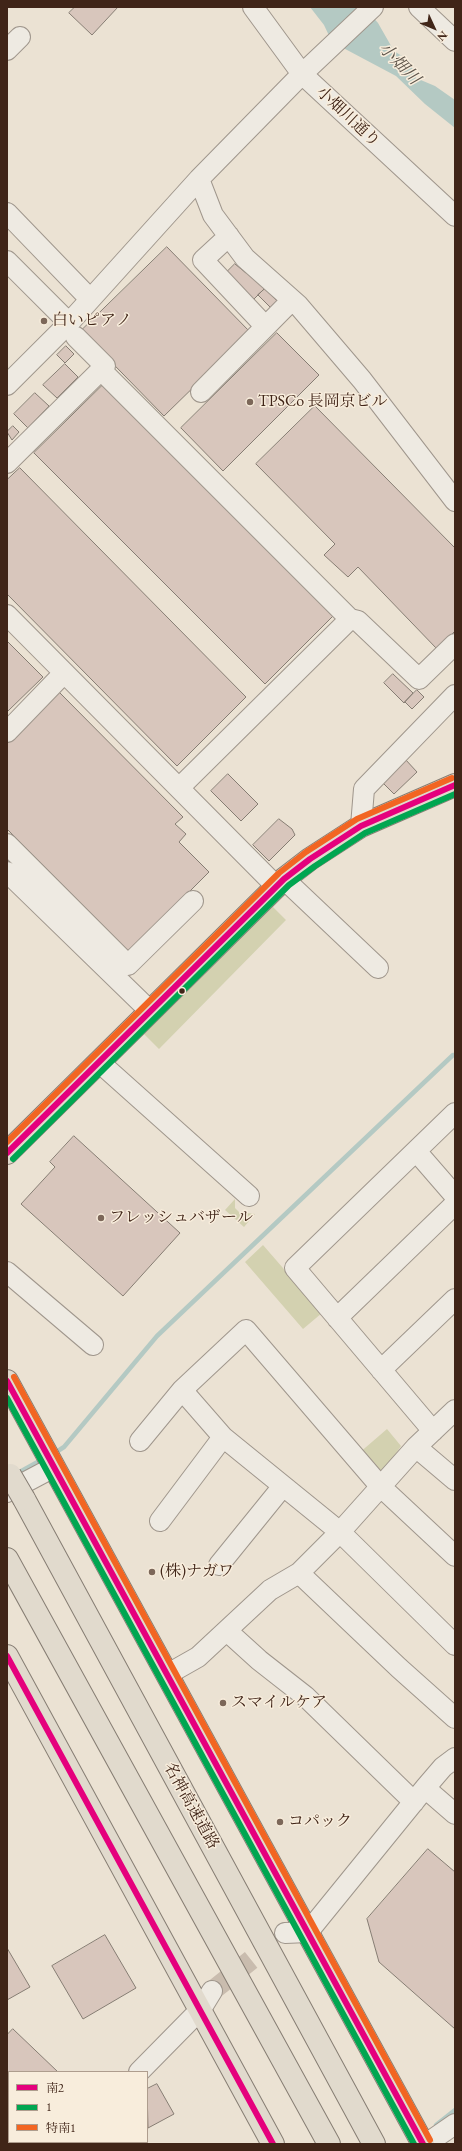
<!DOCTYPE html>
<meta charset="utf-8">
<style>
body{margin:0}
#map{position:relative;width:462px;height:2151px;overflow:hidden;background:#ebe2d3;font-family:"EB Garamond","Noto Serif JP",serif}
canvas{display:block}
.frame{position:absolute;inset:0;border:8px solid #402518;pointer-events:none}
.legend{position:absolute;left:8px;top:2071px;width:140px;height:72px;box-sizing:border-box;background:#f8eddc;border:1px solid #ae9d8e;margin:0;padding:5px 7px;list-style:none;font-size:12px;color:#402518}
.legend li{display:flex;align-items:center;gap:8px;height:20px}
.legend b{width:20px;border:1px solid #ae9d8e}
.north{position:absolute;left:414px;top:8px;width:40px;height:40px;-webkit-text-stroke:3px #f8eddc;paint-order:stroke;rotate:134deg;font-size:11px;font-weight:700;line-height:16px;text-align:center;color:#402518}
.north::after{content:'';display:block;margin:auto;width:14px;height:18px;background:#402518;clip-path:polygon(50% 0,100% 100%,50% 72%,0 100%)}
</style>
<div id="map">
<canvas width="462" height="2151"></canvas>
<div class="frame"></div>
<ul class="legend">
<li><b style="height:5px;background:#e5007d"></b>南2</li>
<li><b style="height:5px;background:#00a651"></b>1</li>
<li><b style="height:5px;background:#f26522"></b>特南1</li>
</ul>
<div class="north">N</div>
</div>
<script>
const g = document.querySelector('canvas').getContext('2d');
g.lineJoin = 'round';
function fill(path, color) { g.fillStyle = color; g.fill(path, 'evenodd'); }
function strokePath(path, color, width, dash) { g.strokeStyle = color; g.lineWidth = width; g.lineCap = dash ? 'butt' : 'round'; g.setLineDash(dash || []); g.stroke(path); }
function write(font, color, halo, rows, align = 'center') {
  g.font = font + ' "EB Garamond","Noto Serif JP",serif'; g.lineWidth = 3; g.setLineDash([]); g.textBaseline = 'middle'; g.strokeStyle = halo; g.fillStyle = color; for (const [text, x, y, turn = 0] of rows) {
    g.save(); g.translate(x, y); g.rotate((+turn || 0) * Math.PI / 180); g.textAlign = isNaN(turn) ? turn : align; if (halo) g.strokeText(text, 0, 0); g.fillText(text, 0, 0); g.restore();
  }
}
fill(new Path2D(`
 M273 907 286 920 159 1049 144 1034Z
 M235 1199V1208L239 1212 255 1214 244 1227 225 1210Z
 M263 1245 322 1313 303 1329 245 1262Z
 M387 1429 401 1446 382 1474 358 1454Z`), '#d3d1b0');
fill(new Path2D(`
 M310 7H364L378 23 394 51 410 61 416 78 435 86 455 100V128L425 104 396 76 332 42 324 25Z`), '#b4c9c3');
strokePath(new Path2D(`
 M53 1454 64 1447 157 1336 453 1055H455
 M16 1474 43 1459
 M436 2125 455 2110`), '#b4c9c3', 4.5);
const building = new Path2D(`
 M75 7H118L92 35 69 13Z
 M167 247 250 332 164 416 81 331Z
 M235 264 246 273 248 271 265 288 253 300 227 272Z
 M265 289 278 302 272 309 258 295Z
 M277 333 319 375 223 471 181 428Z
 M66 346 74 354 65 363 57 355Z
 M65 364 78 377 57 398 43 385Z
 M104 384 334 615 265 684 34 453Z
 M35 393 49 406 28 428 14 414Z
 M315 406 455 548V631L437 649 358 567 348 577 324 555 335 544 256 464Z
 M13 426 19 432 12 440 7 432Z
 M20 468 246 697 177 766 7 594V480Z
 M7 641 43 677 7 712Z
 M393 674 413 693 404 703 384 683Z
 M417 690 424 697 412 709 405 702Z
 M59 692 183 817 175 824 186 834 179 842 209 872 129 952 7 829V744Z
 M405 759 417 772 394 794 382 782Z
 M228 774 258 804 241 821 211 791Z
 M279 819 292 829 295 835 269 861 253 845Z
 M74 1136 180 1233 123 1296 21 1204 55 1167 50 1162Z
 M428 1849 455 1872V2029L379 1962 367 1919Z
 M105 1935 136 1988 83 2019 52 1966Z
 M7 1948 30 1987 7 2000Z
 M13 2029 58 2072H9V2142H34L32 2144H7V2035Z
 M157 2084 174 2114 148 2128 147 2089Z`);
fill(building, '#d8c6bc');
strokePath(building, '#867d73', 1);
strokePath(new Path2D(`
 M212 1991 285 1933`), '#c9bcae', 20, [20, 10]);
const minor = new Path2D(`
 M253 7 302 74 455 216
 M419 7 455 41
 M7 50 20 37
 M199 179 213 215 245 258 298 305 362 380 455 501
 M7 213 90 299
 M229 236 203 260 265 326
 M7 261 69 323
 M101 370 350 619 179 788
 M7 385 69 323 199 179 302 74 373 7
 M201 392 292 300
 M7 463 105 366 76 337
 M7 615 277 887
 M350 619 358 621 419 679 455 644
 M7 732 64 673
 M361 826 364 789 455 695
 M7 844 128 965 193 901
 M7 872 150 1011
 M284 879 378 968
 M99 1062 249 1196
 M416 1151 455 1196
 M7 1272 93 1345
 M337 1318 455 1204
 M381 1370 455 1299
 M182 1390 223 1437 340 1532 455 1645
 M433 1431 295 1268 455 1113
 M140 1441 182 1390 246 1330 380 1486 455 1556
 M416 1447 455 1480
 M7 1492 54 1467
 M160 1521 223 1437
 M219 1565 283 1486
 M299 1573 399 1668 455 1718
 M227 1631 259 1660 305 1696 414 1802
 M168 1674 198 1657 270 1590 299 1573 340 1532 416 1447 455 1410
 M425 1788 455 1814
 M285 1933 308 1932 425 1788 443 1767 455 1758
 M139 2072 201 2009 212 1991
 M67 2144 69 2142
 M426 2144 455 2124`);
const major = new Path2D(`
 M7 1153 284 879 310 859 361 826 455 785`);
const highway = new Path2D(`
 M7 1381 423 2144
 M24 1499 374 2144
 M7 1559 329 2144
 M7 1656 273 2144`);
strokePath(minor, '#9f968c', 22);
strokePath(major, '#867d73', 24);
strokePath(highway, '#867d73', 24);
strokePath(minor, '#eeeae2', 20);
strokePath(major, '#e1dacd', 22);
strokePath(highway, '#e1dacd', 22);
const highwayBridge = new Path2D(`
 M10 1475 24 1499`);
strokePath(highwayBridge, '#867d73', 24, []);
strokePath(highwayBridge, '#e1dacd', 22);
strokePath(new Path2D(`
 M7 1153 284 879 310 859 361 826 455 785
 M7 1381 423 2144
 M7 1656 273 2144`), '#e5007d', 6);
strokePath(new Path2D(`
 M13 1159 289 885 315 866 365 833 455 794
 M7 1398 414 2144`), '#00a651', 6);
strokePath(new Path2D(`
 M7 1142 279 873 306 852 357 819 452 778
 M14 1377 430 2140`), '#f26522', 6);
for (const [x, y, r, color] of [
 [44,321,4,"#7c6759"],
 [250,402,4,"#7c6759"],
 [182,991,3.5,"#402518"],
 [101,1218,4,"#7c6759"],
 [152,1572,4,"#7c6759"],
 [223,1703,4,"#7c6759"],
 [280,1822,4,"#7c6759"]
]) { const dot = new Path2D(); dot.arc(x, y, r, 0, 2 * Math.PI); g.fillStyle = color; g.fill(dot); strokePath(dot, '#f8eddc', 1.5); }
write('16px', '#402518', '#f8eddc', [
 ["小畑川通り",348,117,43],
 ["名神高速道路",191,1806,61]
]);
write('16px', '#402518', '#f8eddc', [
 ["白いピアノ",52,321],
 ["TPSCo 長岡京ビル",258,402],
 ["フレッシュバザール",109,1218],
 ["(株)ナガワ",160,1572],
 ["スマイルケア",231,1703],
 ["コパック",288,1822]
], 'left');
write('italic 17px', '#5c5349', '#f8eddc', [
 ["小畑川",399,64,46]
]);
</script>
